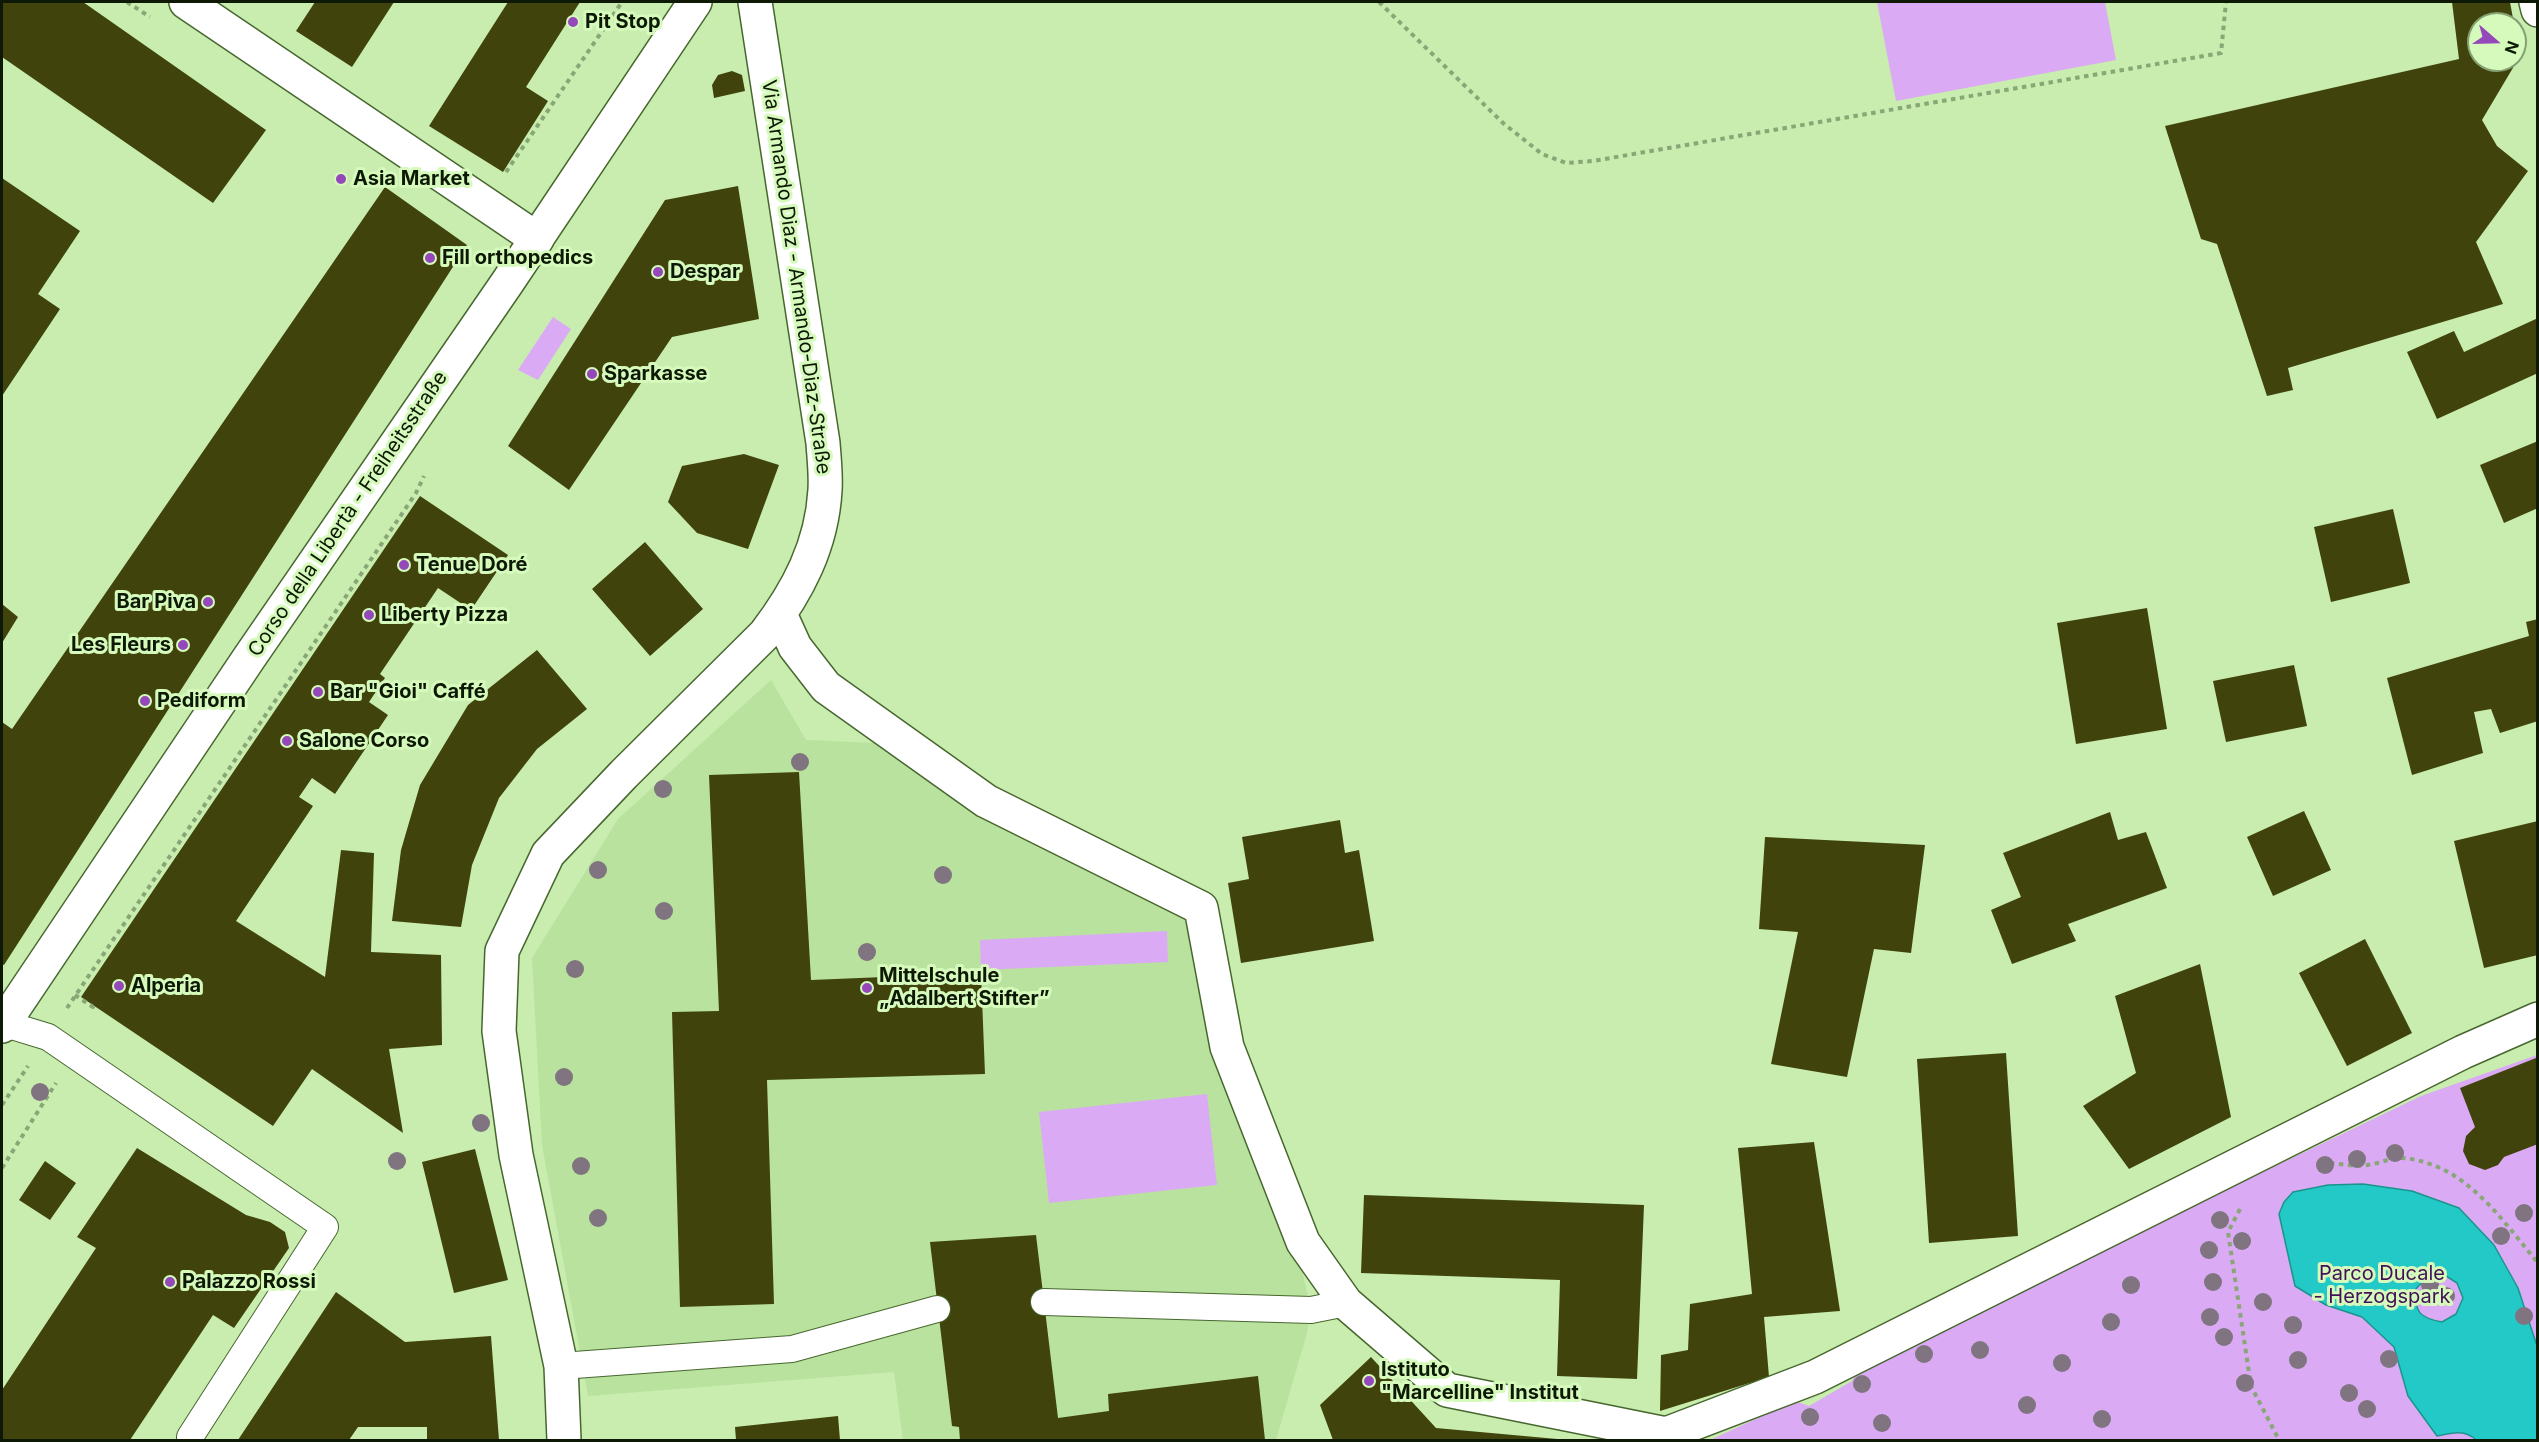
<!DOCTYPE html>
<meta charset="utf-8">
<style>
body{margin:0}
#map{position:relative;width:2539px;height:1442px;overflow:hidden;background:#c8edaf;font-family:Inter,sans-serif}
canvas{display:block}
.frame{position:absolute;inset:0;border:3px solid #0d1904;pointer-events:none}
.north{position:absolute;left:2467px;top:12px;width:60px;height:60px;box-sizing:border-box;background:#d5fabc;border:2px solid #85a072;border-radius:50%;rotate:110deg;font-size:16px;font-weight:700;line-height:24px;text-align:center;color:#0d1904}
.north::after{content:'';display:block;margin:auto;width:21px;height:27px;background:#9548ba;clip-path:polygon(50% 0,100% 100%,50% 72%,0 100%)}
</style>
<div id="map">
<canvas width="2539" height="1442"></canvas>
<div class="frame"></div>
<div class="north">N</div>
</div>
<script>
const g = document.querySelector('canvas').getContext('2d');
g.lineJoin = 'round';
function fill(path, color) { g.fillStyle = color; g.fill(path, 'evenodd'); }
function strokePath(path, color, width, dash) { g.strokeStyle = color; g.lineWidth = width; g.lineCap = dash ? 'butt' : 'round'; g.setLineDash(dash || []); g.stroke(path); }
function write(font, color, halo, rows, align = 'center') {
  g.font = font + ' Inter,sans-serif'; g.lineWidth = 6; g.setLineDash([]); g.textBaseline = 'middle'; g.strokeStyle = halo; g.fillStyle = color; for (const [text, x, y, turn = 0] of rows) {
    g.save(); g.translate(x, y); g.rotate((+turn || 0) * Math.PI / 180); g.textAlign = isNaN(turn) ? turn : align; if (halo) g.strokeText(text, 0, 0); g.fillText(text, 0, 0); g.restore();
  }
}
fill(new Path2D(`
 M771 680 806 740 874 743 988 815 1192 915 1206 1017 1239 1124 1299 1257 1311 1310 1307 1333 1276 1440H903L894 1372 588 1396 542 1145 532 958 618 819Z`), '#b9e29e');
fill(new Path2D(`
 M1877 2H2105L2116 60 1896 101Z
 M553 317 571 329 538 380 518 370Z
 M1167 931 1168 962 981 970 980 940Z
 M2537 1055V1440H1710L1795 1401 1809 1406 1852 1381 1859 1366 2421 1096Z
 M1207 1094 1217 1185 1049 1203 1039 1112Z`), '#daabf4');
const water = new Path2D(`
 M2363 1184 2412 1191 2459 1208 2494 1245 2518 1288 2537 1346V1440H2476C2465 1429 2451 1433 2437 1436L2408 1396 2394 1347 2362 1317 2326 1305 2295 1286 2279 1214 2284 1202 2293 1192 2328 1185ZM2443 1274 2457 1283 2463 1298 2456 1314 2442 1322C2420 1318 2415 1313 2415 1290L2427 1277Z`);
fill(water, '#22c9c6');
strokePath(water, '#1c948c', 1.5);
fill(new Path2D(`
 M2 2H83L266 130 213 203 2 57Z
 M315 2H394L352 67 296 31Z
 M508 2H580L526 87 548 101 503 172 429 126Z
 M2452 2H2510L2514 24H2479V60H2515V37L2520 56 2482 120 2497 146 2528 171 2476 242 2503 304 2288 368 2293 390 2267 396 2217 244 2201 239 2165 126 2459 59Z
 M732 71 742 75 745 91 714 98 712 85 718 75Z
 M2 178 80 231 38 294 60 309 2 396Z
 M738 186 759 319 672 337 569 490 508 446 665 200Z
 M385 187 467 245 4 965 2 964V722L12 729Z
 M2538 318V373L2437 419 2407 352 2454 331 2464 352Z
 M2538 441V508L2504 523 2480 465Z
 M744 454 779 465 748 549 697 533 668 502 682 466Z
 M420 496 508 555 471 610 438 588 380 674 385 678 369 702 388 715 335 794 312 778 299 797 313 806 236 921 325 977 341 850 374 853 371 952 441 955 442 1045 389 1049 403 1133 312 1069 273 1126 81 997Z
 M2393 509 2410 583 2331 602 2314 527Z
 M645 542 703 609 650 656 592 589Z
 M2 604 18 617 2 643Z
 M2147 608 2167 729 2076 744 2057 623Z
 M2538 619V721L2500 733 2491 709 2474 712 2483 753 2412 775 2387 678 2529 636 2526 622Z
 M537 650 587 709 537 749 499 798 472 865 461 927 392 921 401 850 420 785 468 705Z
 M2294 665 2307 726 2226 742 2213 681Z
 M799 772 811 980 981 973 985 1074 767 1080 774 1304 680 1307 672 1012 719 1011 709 775Z
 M2304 811 2331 870 2273 896 2247 837Z
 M2110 812 2118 840 2146 832 2167 888 2068 924 2076 941 2012 964 1991 910 2021 897 2003 853Z
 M1340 820 1345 853 1359 850 1374 941 1241 963 1228 883 1249 879 1242 837Z
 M2538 821V955L2484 968 2454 841Z
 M1765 837 1925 845 1911 953 1874 949 1847 1077 1771 1064 1798 932 1759 929Z
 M2365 939 2412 1033 2347 1066 2299 973Z
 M2200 964 2231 1117 2129 1169 2083 1106 2136 1073 2115 996Z
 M2006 1053 2018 1236 1929 1243 1917 1059Z
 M2536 1058 2538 1144 2504 1157 2498 1165 2485 1170 2469 1164 2463 1151 2466 1136 2475 1127 2460 1088Z
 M1814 1142 1840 1311 1764 1317 1769 1377 1660 1411 1661 1355 1688 1350 1690 1304 1752 1294 1738 1148Z
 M137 1148 246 1215 270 1222 285 1232 289 1248 234 1328 213 1315 130 1440H2V1390L96 1248 77 1237Z
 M475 1149 508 1280 454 1293 422 1162Z
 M45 1161 76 1183 50 1220 19 1200Z
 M1364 1195 1644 1205 1637 1379 1557 1376 1560 1280 1361 1273Z
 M1036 1235 1058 1418 1109 1411 1108 1394 1258 1376 1265 1440H960L959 1427 952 1426 930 1242Z
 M336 1292 405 1342 491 1336 499 1440H427V1427H358L349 1440H238Z
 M1371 1357 1436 1428 1568 1440H1333L1320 1405Z
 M838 1416 840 1440H736L735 1427Z`), '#40440c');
const service = new Path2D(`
 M2 1023 48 1037 325 1227 190 1437
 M1044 1302 1311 1310 1346 1303
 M561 1366 792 1349 937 1309`);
const minor = new Path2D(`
 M186 2 537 239
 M780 614 795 647 826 687 986 801 1201 908 1227 1047 1303 1242 1346 1303 1447 1390 1666 1434
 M1666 1434 1815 1377 2463 1052 2538 1019
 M564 1440 561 1366 516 1155 499 1031 502 951 548 854 624 774 765 634C798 591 822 545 825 490 826 474 824 458 823 443L755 2`);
const tertiary = new Path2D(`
 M2536 2 2538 10`);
const secondary = new Path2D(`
 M2 1026 249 658 507 283 695 2`);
strokePath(service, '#47672f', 28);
strokePath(minor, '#47672f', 36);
strokePath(tertiary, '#47672f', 36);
strokePath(secondary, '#47672f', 36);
strokePath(new Path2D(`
 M127 2 150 17
 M1379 2 1503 123 1542 154 1566 163 1593 161 2221 53 2226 2
 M506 172 622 2
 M75 995 93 1007 94 1005
 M67 1008 416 493 424 476
 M2 1105 28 1066
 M2330 1163C2342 1164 2355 1167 2367 1165 2379 1164 2391 1157 2403 1158 2466 1164 2500 1218 2538 1263
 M2 1168 56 1083
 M2240 1209 2228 1232 2251 1386 2279 1440`), '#89a676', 4, [4.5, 4.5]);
strokePath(service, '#fff', 26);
strokePath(minor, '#fff', 33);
strokePath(tertiary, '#fff', 33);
strokePath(secondary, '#fff', 33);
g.fillStyle = '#7f747f';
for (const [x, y] of [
 [800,762],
 [663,789],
 [598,870],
 [943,875],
 [664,911],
 [867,952],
 [575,969],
 [564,1077],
 [40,1092],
 [481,1123],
 [2395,1153],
 [2357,1159],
 [397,1161],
 [2325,1165],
 [581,1166],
 [2524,1213],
 [598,1218],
 [2220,1220],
 [2501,1236],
 [2242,1241],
 [2209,1250],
 [2213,1282],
 [2131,1285],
 [2430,1285],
 [2446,1296],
 [2263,1302],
 [2524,1316],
 [2210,1317],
 [2111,1322],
 [2293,1325],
 [2224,1337],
 [1980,1350],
 [1924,1354],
 [2389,1359],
 [2298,1360],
 [2062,1363],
 [2245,1383],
 [1862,1384],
 [2349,1393],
 [2027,1405],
 [2367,1409],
 [1810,1417],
 [2102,1419],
 [1882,1423]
]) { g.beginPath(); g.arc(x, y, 9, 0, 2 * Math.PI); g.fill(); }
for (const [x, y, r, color] of [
 [573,22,6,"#9548ba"],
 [341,179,6,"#9548ba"],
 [430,258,6,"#9548ba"],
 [658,272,6,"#9548ba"],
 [592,374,6,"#9548ba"],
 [404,565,6,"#9548ba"],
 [208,602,6,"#9548ba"],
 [369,615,6,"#9548ba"],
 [183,645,6,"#9548ba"],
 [318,692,6,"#9548ba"],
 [145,701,6,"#9548ba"],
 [287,741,6,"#9548ba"],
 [119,986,6,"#9548ba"],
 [867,988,6,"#9548ba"],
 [170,1282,6,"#9548ba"],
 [1369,1381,6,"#9548ba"]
]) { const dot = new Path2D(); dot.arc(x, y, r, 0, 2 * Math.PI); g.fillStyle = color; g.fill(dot); strokePath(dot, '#d5fabc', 2); }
write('bold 20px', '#0d1904', '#d5fabc', [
 ["Pit Stop",585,22],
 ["Asia Market",353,179],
 ["Fill orthopedics",442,258],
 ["Despar",670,272],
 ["Sparkasse",604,374],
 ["Tenue Doré",416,565],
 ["Bar Piva",196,602,"right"],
 ["Liberty Pizza",381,615],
 ["Les Fleurs",171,645,"right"],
 ["Bar \"Gioi\" Caffé",330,692],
 ["Pediform",157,701],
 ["Salone Corso",299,741],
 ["Mittelschule",879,976],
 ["„Adalbert Stifter”",879,999],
 ["Alperia",131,986],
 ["Palazzo Rossi",182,1282],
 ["Istituto",1381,1370],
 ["\"Marcelline\" Institut",1381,1393]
], 'left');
write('20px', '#0d1904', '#d5fabc', [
 ["Via Armando Diaz - Armando-Diaz-Straße",796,277,82],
 ["Corso della Libertà - Freiheitsstraße",348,514,-56]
]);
write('20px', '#431158', '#d5fabc', [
 ["Parco Ducale",2382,1274],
 ["- Herzogspark",2382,1297]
]);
</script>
